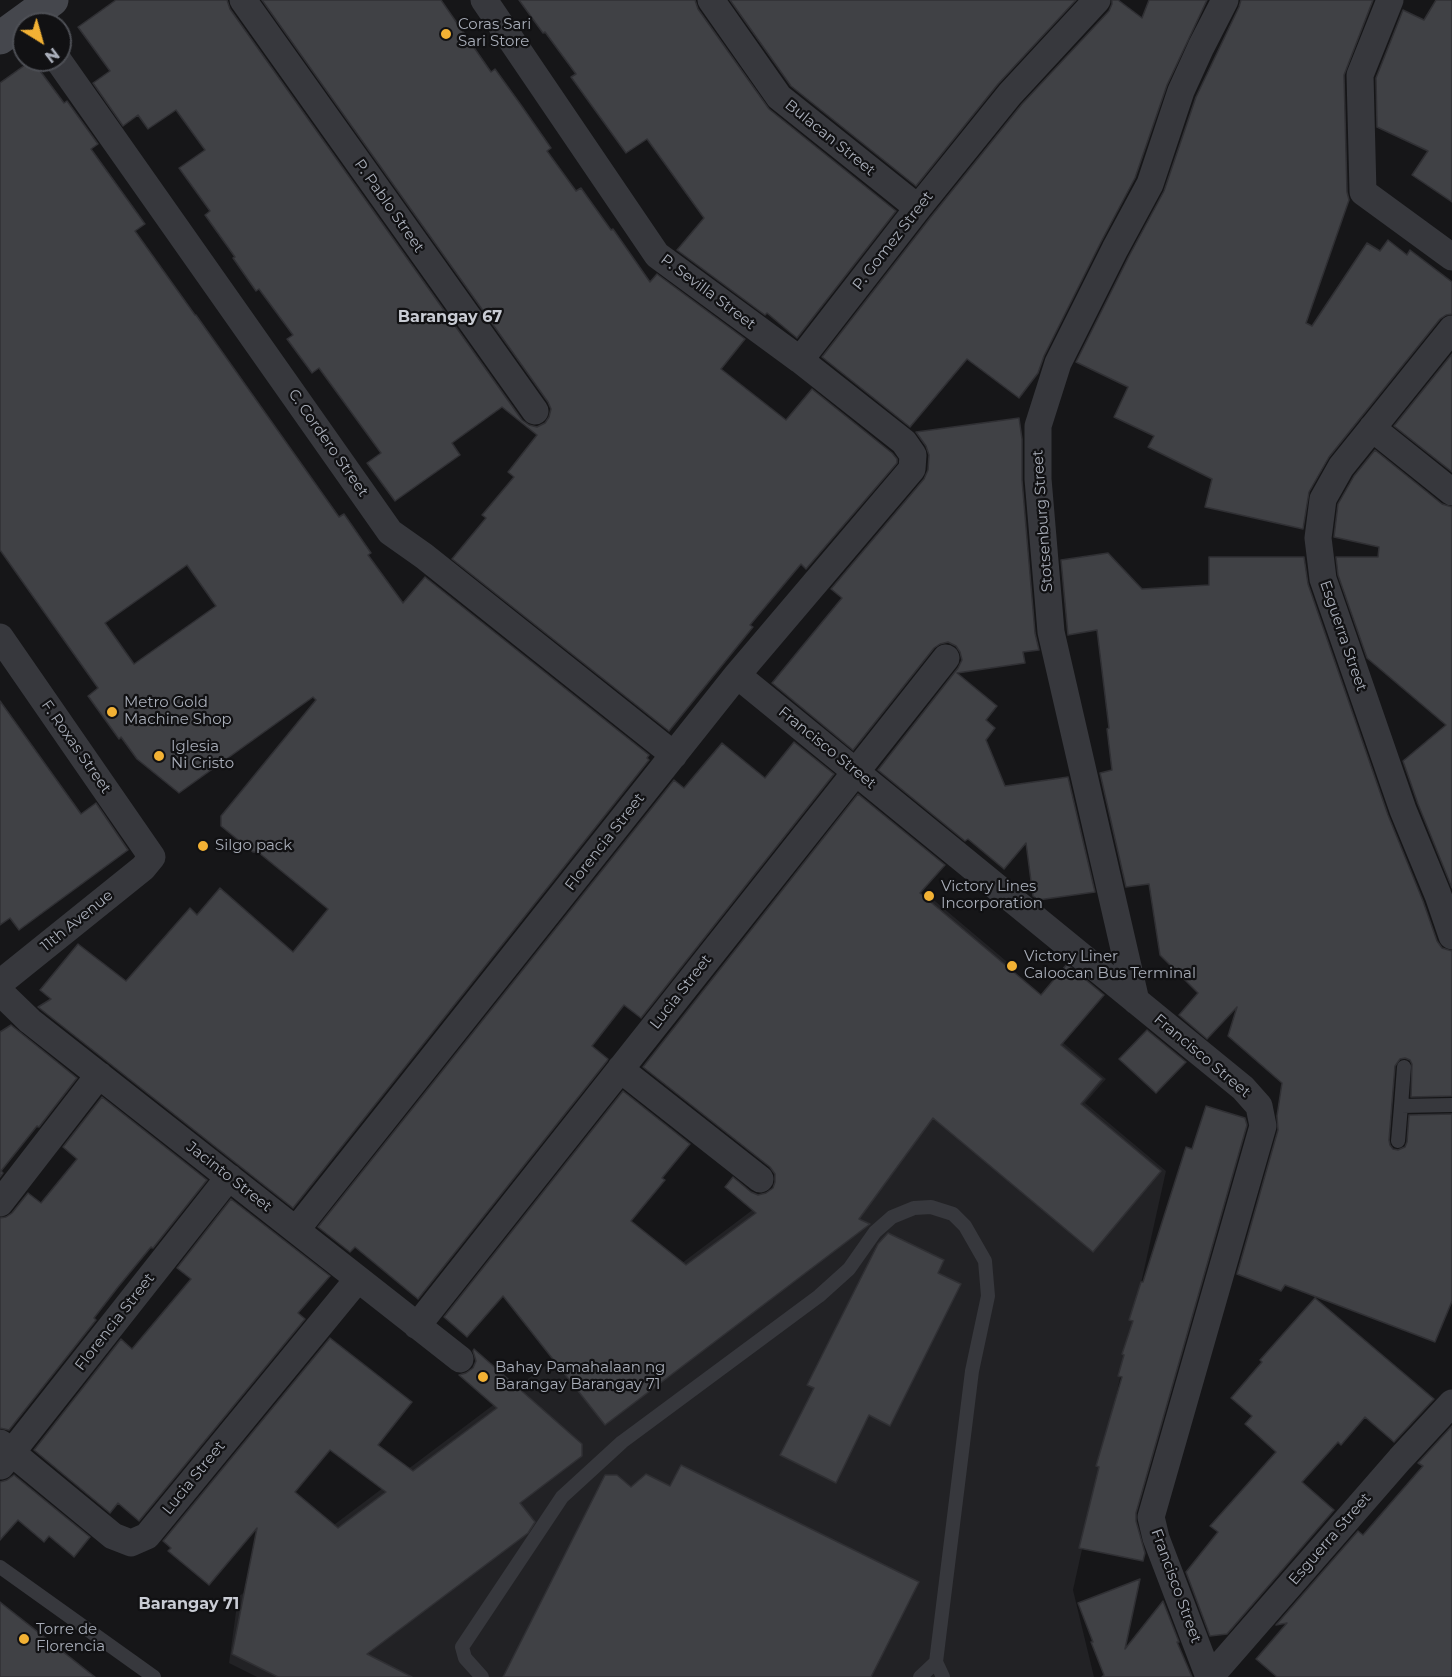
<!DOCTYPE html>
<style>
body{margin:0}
#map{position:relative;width:1452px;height:1677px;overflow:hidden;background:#161618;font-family:Montserrat,sans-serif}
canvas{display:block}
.north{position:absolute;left:12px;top:12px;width:60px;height:60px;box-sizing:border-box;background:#111113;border:2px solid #4d4f55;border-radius:50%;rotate:143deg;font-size:16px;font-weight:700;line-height:24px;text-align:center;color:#a8adb8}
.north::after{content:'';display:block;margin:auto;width:21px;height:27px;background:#f2b134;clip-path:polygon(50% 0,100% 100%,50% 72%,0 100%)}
</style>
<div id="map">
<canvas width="1452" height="1677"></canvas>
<div class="north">N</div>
</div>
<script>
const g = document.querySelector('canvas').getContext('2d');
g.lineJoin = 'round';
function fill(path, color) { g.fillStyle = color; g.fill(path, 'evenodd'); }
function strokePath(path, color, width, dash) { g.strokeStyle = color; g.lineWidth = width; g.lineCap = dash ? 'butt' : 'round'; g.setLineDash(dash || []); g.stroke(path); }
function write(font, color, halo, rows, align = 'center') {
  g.font = font + ' Montserrat,sans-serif'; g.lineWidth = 4.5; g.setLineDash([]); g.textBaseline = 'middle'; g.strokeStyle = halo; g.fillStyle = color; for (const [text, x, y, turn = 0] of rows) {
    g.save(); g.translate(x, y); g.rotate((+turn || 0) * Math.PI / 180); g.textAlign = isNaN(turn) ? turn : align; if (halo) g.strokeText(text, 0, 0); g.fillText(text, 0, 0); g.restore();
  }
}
fill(new Path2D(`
 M929 896 1012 966 996 986 1106 1079 1085 1103 1166 1171 1073 1590 1094 1677H257L229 1663 238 1597 767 1199 855 1082 897 933Z`), '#222225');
const building = new Path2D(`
 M116 0H227L230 9 522 420 529 425 537 427 545 423 549 417 551 409 548 402 262 0H441L491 72 495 69 521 105 551 148 547 151 576 191 581 188 611 230 613 229 650 282 657 274 745 339 721 369 786 420 812 389 892 453 897 459V463L806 569 801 564 750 625 753 627 669 731 452 559 486 518 482 515 514 477 508 472 537 435 502 407 452 443 460 455 395 501 367 463 381 453 319 368 312 373 287 339 293 335 259 289 256 291 233 258 235 257 205 215 210 211 179 168 205 150 176 110 148 129 138 115 123 126 93 83 110 71 78 27Z
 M519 0H695L698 9 769 109 896 211 797 338 767 313 765 315 677 250 704 218 647 139 626 153 571 77 576 74 545 32 543 33Z
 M730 0H1076L998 84 916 186 791 86Z
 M1112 0H1118L1142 18 1149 0H1207L1167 85 1135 178 1101 242 1044 356 1038 373 1019 398 967 359 910 427 822 357 930 218 1022 104 1109 11 1112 4Z
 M1241 0H1373L1344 75 1347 192 1349 200 1306 323 1312 326 1367 243 1380 251 1388 240 1407 255 1410 250 1452 282V314L1446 315 1440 319 1329 457 1309 492 1303 529 1205 507 1212 479 1148 447 1154 436 1114 417 1128 387 1076 362 1129 256 1164 191 1196 97 1239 7Z
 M1436 0H1452V202L1412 175 1428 151 1377 127 1376 78 1403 10 1424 20Z
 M32 60 64 103 67 101 98 144 91 149 145 224 135 231 195 315H196L339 517 344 514 371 553 368 555 403 603 425 577 649 755 647 758 649 760 293 1208 38 1007 51 999 40 990 78 944 126 981 190 908 197 915 220 888 293 952 328 909 258 852H253L221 826V816L316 700 313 697 179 793 137 759 121 737 119 739 88 696 98 688 0 550V83ZM187 565 216 606 134 664 105 623Z
 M1452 354V472L1394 426Z
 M1019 418 1022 439V480L1035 633 1039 650 1023 652 1025 663 957 673 997 706 986 720 995 728 986 740 1005 786 1068 777 1095 892 1038 900 1033 896 1026 843 1004 869 968 839 965 841 878 770 958 668 962 660 960 652 956 646 948 642 940 644 934 648 853 750 772 683 842 598 831 589 924 479 928 470 929 455 926 446 916 432Z
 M1375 450 1442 504 1452 507V888L1418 804 1403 761 1446 725 1367 658 1338 575 1336 557H1378L1379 547 1334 537 1338 504 1354 476Z
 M1108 553 1142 589 1209 585V557H1304L1308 584 1388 815 1423 901 1437 941 1442 948 1452 951V1096L1411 1097 1412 1064 1410 1060 1405 1058 1400 1059 1395 1066 1389 1140 1390 1145 1393 1149 1398 1150 1405 1147 1407 1142 1409 1115 1452 1114V1301L1435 1342 1285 1285 1281 1291 1237 1274 1278 1130 1277 1116 1282 1083 1228 1036 1237 1007 1207 1039 1179 1015 1198 993 1160 955 1149 884 1126 887 1100 773 1112 770 1107 729 1109 728 1097 630 1068 635 1061 560Z
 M0 701 81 814 96 803 128 850 19 930 10 918 0 925Z
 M794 742 834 774 641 1018 624 1005 592 1046 608 1059 607 1061 418 1299 355 1247 350 1252 318 1227 674 780 684 788 722 743 765 778Z
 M858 794 945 865 920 893 1041 995 1067 964 1104 995 1061 1045 1102 1079 1081 1104 1161 1171 1093 1252 933 1118 859 1219 870 1224 605 1425 503 1296 467 1337 444 1317 623 1091 690 1144 662 1178 665 1180 631 1221 686 1265 756 1213 725 1187 733 1177 751 1192 758 1195 766 1193 773 1188 775 1182V1174L770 1167 643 1067Z
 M11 1025 77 1078 39 1127 37 1126 1 1171 3 1173 0 1177V1032Z
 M1147 1030 1186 1062 1156 1093 1119 1059Z
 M102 1097 207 1180 153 1248 151 1247 118 1287 94 1318 96 1320 9 1430 0 1428V1218L6 1217 12 1213 28 1193 41 1203 77 1159 63 1147Z
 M1206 1106 1245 1118 1247 1125 1136 1513V1521L1145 1553 1143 1561 1079 1548 1099 1467 1096 1466 1122 1377 1118 1376 1124 1355 1122 1354 1133 1321 1129 1320 1141 1282H1143L1186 1147 1192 1149Z
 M231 1199 330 1276 298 1313 305 1319 139 1521 118 1503 110 1513 34 1450 121 1339 132 1349 191 1279 177 1268Z
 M888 1233 944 1260 938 1273 961 1284 890 1426 869 1415 836 1483 780 1455 814 1388 807 1385 878 1244Z
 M1315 1298 1434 1399 1394 1442 1365 1417 1341 1445 1338 1442 1302 1482 1334 1510 1227 1634 1210 1636 1186 1572 1218 1532 1210 1526 1276 1452 1245 1424 1252 1416 1231 1398 1262 1362 1260 1360Z
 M330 1338 412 1402 378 1445 413 1471 497 1408 459 1375 466 1373 473 1368 476 1361 473 1351 474 1349 582 1444V1456L520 1503 535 1522 528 1533 367 1654 412 1677H278L232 1654 257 1528 209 1585 168 1551 171 1548 163 1541ZM330 1450 386 1492 338 1528 295 1492Z
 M1452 1426V1677H1277L1256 1659 1287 1623 1276 1625 1358 1531 1363 1535 1423 1466 1418 1463Z
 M681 1465 919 1582 871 1677H503L605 1475H617L631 1487 646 1474 670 1486Z
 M14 1475 90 1537 74 1557 49 1536 44 1542 18 1520 0 1540V1482L7 1480Z
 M1140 1579 1125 1649 1163 1601 1179 1642H1177L1192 1677H1102L1104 1675 1091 1642H1093L1078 1603Z
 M0 1602 95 1677H0Z`);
fill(building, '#404145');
strokePath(building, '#303034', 1.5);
strokePath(new Path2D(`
 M1404 1067 1401 1106 1452 1105
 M1398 1141 1401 1106
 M0 1567 154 1677
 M482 1677 465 1658 462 1647 562 1497 622 1442 819 1296 849 1269 875 1232 892 1217 914 1208 931 1207 953 1214 965 1226 985 1261 988 1296 972 1371 936 1662 943 1677
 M920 1677 936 1662`), '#37383d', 14);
strokePath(new Path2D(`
 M243 0 535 411
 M711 0 779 97 918 208
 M1390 0 1360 75 1363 192 1452 257
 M58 60 390 532 424 556 674 755
 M1452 329 1341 467 1323 499 1318 538 1323 579 1403 810 1438 895 1452 936
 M800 360 918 208 1010 94 1097 0
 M1372 428 1452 492
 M0 637 152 857 143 868 0 983
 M737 675 1243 1088 1259 1106 1263 1126 1151 1517 1156 1538 1209 1677
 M0 992 30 1021 460 1359
 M1136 1001 1051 632 1038 479V426L1058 363 1115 249 1150 184 1181 91 1201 47 1225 0
 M620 1069 760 1179
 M0 1203 99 1075
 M296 1230 737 675 912 469 913 455 904 442 800 360 657 255 484 0
 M417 1326 946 658
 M0 1443 113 1536 131 1543 147 1536 358 1279
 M1 1466 229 1177
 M1210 1677 1400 1459 1452 1403`), '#37383d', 27);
strokePath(new Path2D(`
 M0 38 52 0`), '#45474d', 33);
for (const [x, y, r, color] of [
 [446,34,6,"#f2b134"],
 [112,712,6,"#f2b134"],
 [159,756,6,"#f2b134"],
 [203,846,6,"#f2b134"],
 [929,896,6,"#f2b134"],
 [1012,966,6,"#f2b134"],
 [483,1377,6,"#f2b134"],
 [24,1639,6,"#f2b134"]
]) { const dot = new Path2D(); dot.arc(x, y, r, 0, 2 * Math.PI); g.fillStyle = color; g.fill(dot); strokePath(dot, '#111113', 2); }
write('15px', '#a8adb8', '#111113', [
 ["Coras Sari",458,25],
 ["Sari Store",458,42],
 ["Metro Gold",124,703],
 ["Machine Shop",124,720],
 ["Iglesia",171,747],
 ["Ni Cristo",171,764],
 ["Silgo pack",215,846],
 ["Victory Lines",941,887],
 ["Incorporation",941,904],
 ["Victory Liner",1024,957],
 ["Caloocan Bus Terminal",1024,974],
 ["Bahay Pamahalaan ng",495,1368],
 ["Barangay Barangay 71",495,1385],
 ["Torre de",36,1630],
 ["Florencia",36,1647]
], 'left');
write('15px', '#a8adb8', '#111113', [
 ["Bulacan Street",830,138,39],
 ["P. Pablo Street",389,206,55],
 ["P. Gomez Street",893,241,-52],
 ["P. Sevilla Street",708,292,37],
 ["C. Cordero Street",328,443,55],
 ["Stotsenburg Street",1043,521,-94],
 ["Esguerra Street",1343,636,71],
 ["F. Roxas Street",76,747,55],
 ["Francisco Street",827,748,39],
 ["Florencia Street",605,842,-52],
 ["11th Avenue",77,921,-39],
 ["Lucia Street",681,992,-52],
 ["Francisco Street",1202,1056,40],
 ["Jacinto Street",229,1177,38],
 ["Florencia Street",115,1322,-52],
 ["Lucia Street",194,1478,-51],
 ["Esguerra Street",1330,1539,-49],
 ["Francisco Street",1176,1586,70]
]);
write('bold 16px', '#c9ccd4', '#111113', [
 ["Barangay 67",450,317],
 ["Barangay 71",189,1604]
]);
</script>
